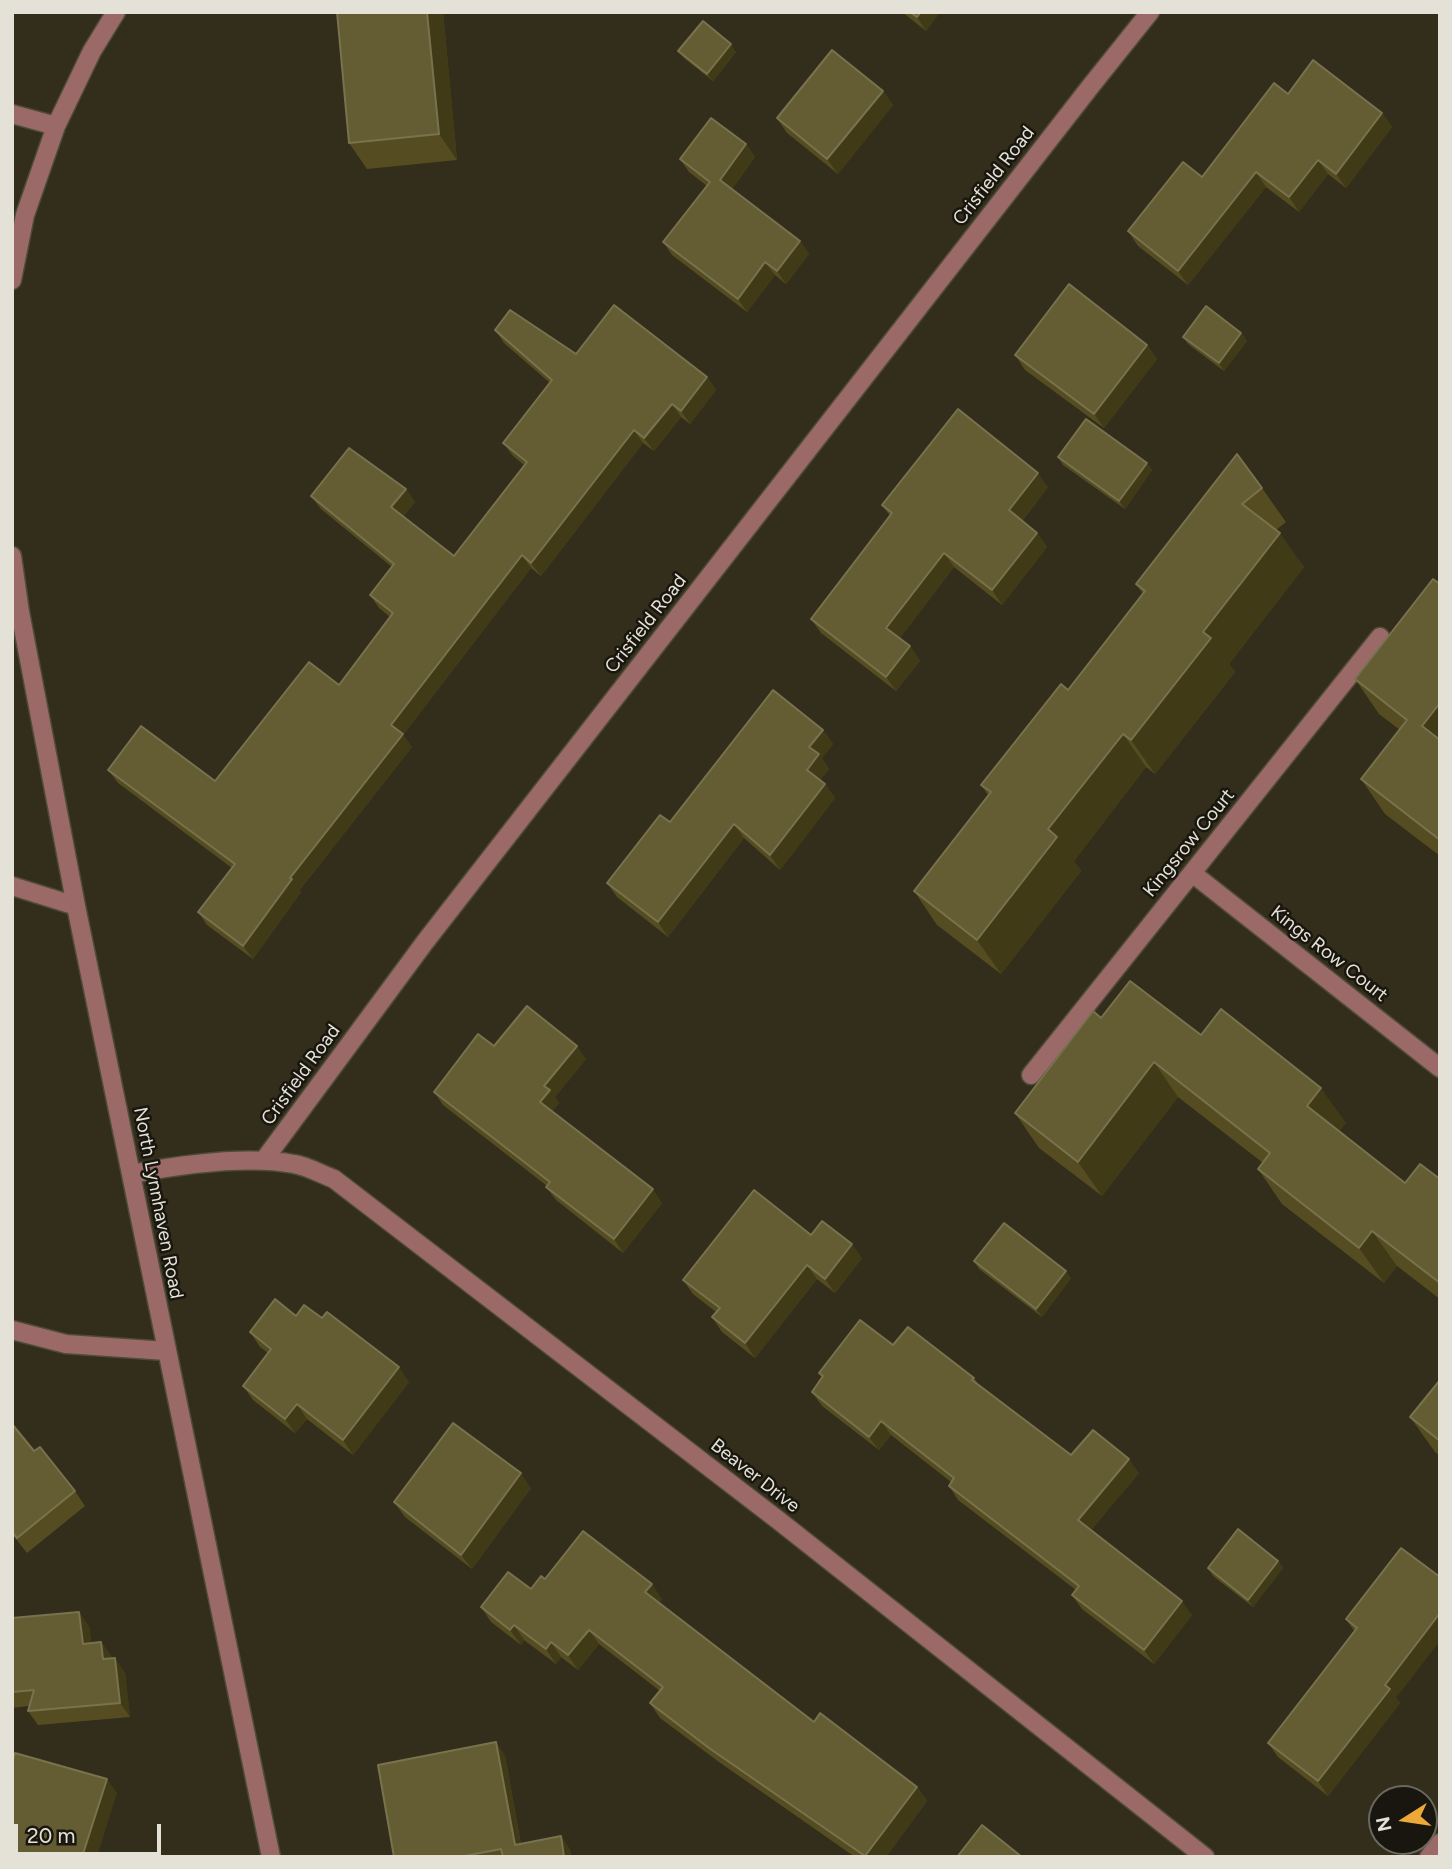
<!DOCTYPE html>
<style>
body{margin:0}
#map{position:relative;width:1452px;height:1869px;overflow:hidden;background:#322e1b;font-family:Figtree,sans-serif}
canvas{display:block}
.frame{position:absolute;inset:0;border:14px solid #e4e2d6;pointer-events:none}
.north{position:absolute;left:1368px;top:1785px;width:70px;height:70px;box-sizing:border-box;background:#18160e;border:2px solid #6a685e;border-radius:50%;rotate:258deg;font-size:19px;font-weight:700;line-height:28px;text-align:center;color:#e4e2d6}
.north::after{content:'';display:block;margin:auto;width:24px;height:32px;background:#eca93a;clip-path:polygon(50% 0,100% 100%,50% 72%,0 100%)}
.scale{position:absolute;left:14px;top:1824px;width:147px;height:32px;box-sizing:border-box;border:4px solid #e4e2d6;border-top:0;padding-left:9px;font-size:21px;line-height:24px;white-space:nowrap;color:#e4e2d6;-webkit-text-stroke:5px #18160e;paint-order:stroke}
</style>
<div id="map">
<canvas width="1452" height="1869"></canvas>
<div class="frame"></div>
<div class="north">N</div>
<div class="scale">20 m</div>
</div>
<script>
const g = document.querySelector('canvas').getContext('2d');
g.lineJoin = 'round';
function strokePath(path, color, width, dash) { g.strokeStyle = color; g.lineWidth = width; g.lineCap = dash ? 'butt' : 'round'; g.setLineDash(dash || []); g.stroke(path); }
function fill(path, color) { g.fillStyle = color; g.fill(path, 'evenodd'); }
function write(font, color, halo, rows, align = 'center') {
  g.font = font + ' Figtree,sans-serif'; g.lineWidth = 5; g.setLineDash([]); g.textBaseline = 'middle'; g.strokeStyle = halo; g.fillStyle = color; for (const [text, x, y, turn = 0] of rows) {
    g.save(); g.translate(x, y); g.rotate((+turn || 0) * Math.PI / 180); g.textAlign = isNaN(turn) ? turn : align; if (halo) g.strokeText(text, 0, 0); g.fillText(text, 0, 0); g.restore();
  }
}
const minor = new Path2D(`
 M12 114 56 126
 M12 280 25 215 56 126 92 51 116 12
 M12 556 20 612 76 906 271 1857
 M1192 873 1440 1068
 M12 886 76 906
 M1031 1075 1380 637
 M264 1160 425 942 1090 87 1150 12
 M131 1174C178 1165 247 1155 294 1164 307 1166 321 1174 334 1179L778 1520 1205 1857
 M12 1330 66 1344 166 1351
 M1429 1857 1440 1843`);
strokePath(minor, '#4e4b39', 21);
strokePath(minor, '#9b6a68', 18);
fill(new Path2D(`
 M443 12 457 160 367 169 349 143Z
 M902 12H940L926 31Z
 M678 51 736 52 713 81 684 58Z
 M883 91 893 105 838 174 787 133 777 118Z
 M1288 94 1382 113 1392 127 1346 188 1328 174 1299 212 1266 187 1188 285 1138 246 1128 231 1202 177Z
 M746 144 755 157 732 189 800 241 809 254 786 284 775 275 747 312 672 255 663 242 707 186 689 172 680 159Z
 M495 330 576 354 707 377 716 390 690 424 681 417 654 451 643 443 541 576 531 568 403 735 412 747 299 891 301 892 253 959 207 925 198 912 232 868 118 783 108 770 215 781 339 685 390 617 379 608 370 595 392 567 321 509 311 496 406 489 415 502 403 517 454 556 524 465 513 456 503 443 550 383 504 343Z
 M1241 333 1247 341 1224 371 1188 344 1183 337Z
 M1147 345 1157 359 1104 428 1025 370 1015 355Z
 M1058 457 1147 463 1152 470 1125 509 1063 465Z
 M1048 487 1022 521 1037 533 1047 547 1002 605 954 567 900 638 910 646 920 661 896 691 821 633 811 619 890 516 882 505Z
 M1262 488 1286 522 1276 530 1304 567 1229 664 1235 672 1155 774 1146 767 1074 861 1081 871 1001 974 937 925 914 891 988 795 981 785 1068 690 1143 594 1136 584Z
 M1440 584V856L1385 814 1361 779 1400 730 1379 714 1355 679Z
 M823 730 833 744 822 758 829 769 820 780 825 784 835 798 780 870 744 838 668 937 617 897 607 883 670 822Z
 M1101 1018 1201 1035 1346 1123 1339 1131 1405 1183 1440 1179V1299L1397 1266 1384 1283 1282 1204 1258 1169 1263 1163 1178 1097 1102 1196 1039 1148 1015 1113Z
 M494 1046 586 1059 555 1097 559 1103 552 1111 662 1203 623 1253 556 1200 546 1187 547 1186 443 1105 434 1092Z
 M811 1235 862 1258 835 1293 817 1279 755 1358 722 1332 712 1317 716 1312 693 1294 683 1280Z
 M974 1261 1071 1278 1042 1317 979 1269Z
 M296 1316 409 1382 353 1455 307 1419 295 1433 253 1400 243 1386 268 1353 260 1347 250 1332Z
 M893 1345 974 1378 979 1385 1071 1455 1139 1473 1091 1530 1192 1615 1154 1664 1082 1609 1072 1595 1076 1590 958 1500 949 1486 951 1482 891 1435 879 1450 822 1406 812 1392 822 1378 819 1373Z
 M1440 1380V1456L1435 1452 1410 1417Z
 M12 1424 34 1451 75 1491 85 1506 27 1553 12 1534Z
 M531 1488 472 1569 405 1517 394 1502Z
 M1401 1548 1396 1698 1400 1703 1328 1796 1278 1757 1268 1743 1354 1631 1346 1619Z
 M1278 1561 1283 1568 1253 1607 1213 1576 1208 1568Z
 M545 1579 662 1599 659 1603 814 1722 917 1787 927 1801 886 1857H855L719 1762 660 1718 650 1703 660 1691 599 1644 578 1670 561 1657 556 1664 524 1640 521 1645 491 1622 481 1607 531 1589Z
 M12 1618 89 1626 91 1643 101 1642 111 1656 112 1659 125 1673 130 1717 38 1725 28 1711 29 1706 12 1708Z
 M505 1755 521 1844 570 1849 571 1857H394Z`), '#554d21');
fill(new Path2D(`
 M427 12H443L457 160 439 134Z
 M921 12H940L926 31 917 17Z
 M731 44 736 52 713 81 707 74Z
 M883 91 893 105 838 174 827 159Z
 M1382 113 1392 127 1346 188 1336 174Z
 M746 144 755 157 729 193 720 180Z
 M1318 160 1328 174 1299 212 1289 197Z
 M1256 172 1266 187 1188 285 1178 271Z
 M800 241 809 254 786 284 777 271Z
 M765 262 775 275 747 312 738 299Z
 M1241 333 1247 341 1224 371 1219 363Z
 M1147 345 1157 359 1104 428 1094 414Z
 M707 377 716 390 690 424 681 411Z
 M672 404 681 417 654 451 644 438Z
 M634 430 643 443 541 576 531 563Z
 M1147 463 1152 470 1125 509 1119 501Z
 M1038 473 1048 487 1019 524 1009 510Z
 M406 489 415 502 400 521 391 507Z
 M1037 533 1047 547 1002 605 992 590Z
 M1280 533 1304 567 1229 664 1235 672 1155 774 1131 740 1203 632Z
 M944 553 954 567 897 642 886 628Z
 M522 555 531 568 403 735 412 747 299 891 301 892 253 959 243 946 391 725Z
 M910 646 920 661 896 691 886 677Z
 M1440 703V751L1422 726Z
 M823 730 833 744 822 758 829 769 817 784 807 770 809 747Z
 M1123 734 1146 767 1074 861 1081 871 1001 974 977 940 1048 829Z
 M825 784 835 798 780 870 770 855Z
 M734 824 744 838 668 937 658 922Z
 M577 1046 586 1059 555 1097 559 1103 550 1115 540 1102 544 1086Z
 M1154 1062 1178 1097 1102 1196 1078 1162Z
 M1321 1088 1346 1123 1331 1141 1307 1106Z
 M653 1189 662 1203 623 1253 614 1239Z
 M1372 1231 1397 1266 1384 1283 1359 1248Z
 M852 1244 862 1258 835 1293 825 1279Z
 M807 1265 817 1279 755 1358 745 1343Z
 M1066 1271 1071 1278 1042 1317 1036 1309Z
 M399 1367 409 1382 353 1455 343 1440Z
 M297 1404 307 1419 295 1433 285 1419Z
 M881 1421 891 1435 879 1450 869 1437Z
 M1129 1459 1139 1473 1088 1534 1078 1520Z
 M521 1473 531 1488 472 1569 461 1555Z
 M1278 1561 1283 1568 1253 1607 1248 1600Z
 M652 1584 662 1599 655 1607 645 1592Z
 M1182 1601 1192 1615 1154 1664 1144 1650Z
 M79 1612 89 1626 93 1658 83 1644Z
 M1440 1613V1641L1396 1698 1400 1703 1328 1796 1318 1781 1385 1685Z
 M514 1625 524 1640 521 1645 510 1630Z
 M589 1630 599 1644 578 1670 568 1655Z
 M101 1642 111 1656 113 1674 103 1659Z
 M551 1642 561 1657 556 1664 546 1649Z
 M115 1658 125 1673 130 1717 120 1703Z
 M496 1742 505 1755 523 1857 515 1845Z
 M107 1779 117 1793 97 1857H82Z
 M917 1787 927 1801 886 1857H865Z
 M561 1836 570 1849 571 1857H564Z`), '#403a16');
const building = new Path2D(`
 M337 12H427L439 134 349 143Z
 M910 12H921L917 17Z
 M703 21 731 44 707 74 678 51Z
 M832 50 883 91 827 159 777 118Z
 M1313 60 1382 113 1336 174 1318 160 1289 197 1256 172 1178 271 1128 231 1183 162 1202 177 1274 83 1288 94Z
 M711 118 746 144 720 180 800 241 777 271 765 262 738 299 663 242 710 182 680 159Z
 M1069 284 1147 345 1094 414 1015 355Z
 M614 305 707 377 681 411 672 404 644 438 634 430 531 563 522 555 391 725 403 734 290 878 292 879 243 946 198 912 235 864 108 770 141 726 215 781 309 662 339 685 393 613 370 595 394 564 311 496 349 448 406 489 391 507 454 556 527 462 503 443 552 380 495 330 510 310 576 354Z
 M1206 306 1241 333 1219 363 1183 337Z
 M958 409 1038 473 1009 510 1037 533 992 590 944 553 886 628 910 646 886 677 811 619 892 513 882 505Z
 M1086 419 1147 463 1119 501 1058 457Z
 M1237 454 1262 488 1242 504 1280 533 1203 632 1211 638 1131 740 1123 734 1048 829 1057 837 977 940 914 891 991 792 981 785 1061 684 1068 690 1145 591 1136 584Z
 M1433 579 1440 584V703L1422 726 1440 740V840L1361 779 1407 720 1355 679Z
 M773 690 823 730 809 747 819 754 807 770 825 784 770 855 734 824 658 922 607 883 660 815 670 822Z
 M1130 981 1201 1035 1221 1009 1321 1088 1307 1106 1405 1183 1420 1164 1440 1179V1283L1372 1231 1359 1248 1258 1169 1270 1153 1154 1062 1078 1162 1015 1113 1093 1011 1101 1018Z
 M527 1006 577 1046 544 1086 550 1090 540 1102 653 1189 614 1239 546 1187 550 1182 434 1092 478 1034 494 1046Z
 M754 1190 811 1235 822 1221 852 1244 825 1279 807 1265 745 1343 712 1317 720 1308 683 1280Z
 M1004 1223 1066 1271 1036 1309 974 1261Z
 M275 1299 296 1316 304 1305 322 1318 327 1312 399 1367 343 1440 297 1404 285 1419 243 1386 271 1349 250 1332Z
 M860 1320 893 1345 908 1327 974 1378 972 1380 1071 1455 1093 1430 1129 1459 1078 1520 1182 1601 1144 1650 1072 1595 1079 1586 949 1486 954 1478 881 1421 869 1437 812 1392 823 1376 819 1373Z
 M1440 1380V1441L1410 1417Z
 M453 1423 521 1473 461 1555 394 1502Z
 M12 1424 34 1451 40 1447 75 1491 17 1538 12 1532Z
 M1238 1529 1278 1561 1248 1600 1208 1568Z
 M583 1531 652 1584 645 1592 814 1722 820 1713 917 1787 865 1856 709 1748 650 1703 663 1687 589 1630 568 1655 551 1642 546 1649 514 1625 510 1630 481 1607 508 1572 531 1589 541 1576 545 1579Z
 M1401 1548 1440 1577V1613L1385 1685 1390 1689 1318 1781 1268 1743 1357 1628 1346 1619Z
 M79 1612 83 1644 101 1642 103 1659 115 1658 120 1703 28 1711 34 1690 12 1692V1618Z
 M496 1742 515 1845 561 1836 564 1857H503L501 1849 459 1857H394L378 1765Z
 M15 1753 107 1779 82 1857H12V1763Z
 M982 1825 1022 1857H957Z`);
fill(building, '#645d34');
strokePath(building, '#78724e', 2);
write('19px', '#e4e2d6', '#18160e', [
 ["Crisfield Road",994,176,-52],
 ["Crisfield Road",646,624,-52],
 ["Kingsrow Court",1189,843,-51],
 ["Kings Row Court",1329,954,38],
 ["Crisfield Road",301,1075,-54],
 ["North Lynnhaven Road",158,1203,79],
 ["Beaver Drive",755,1476,38]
]);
</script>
